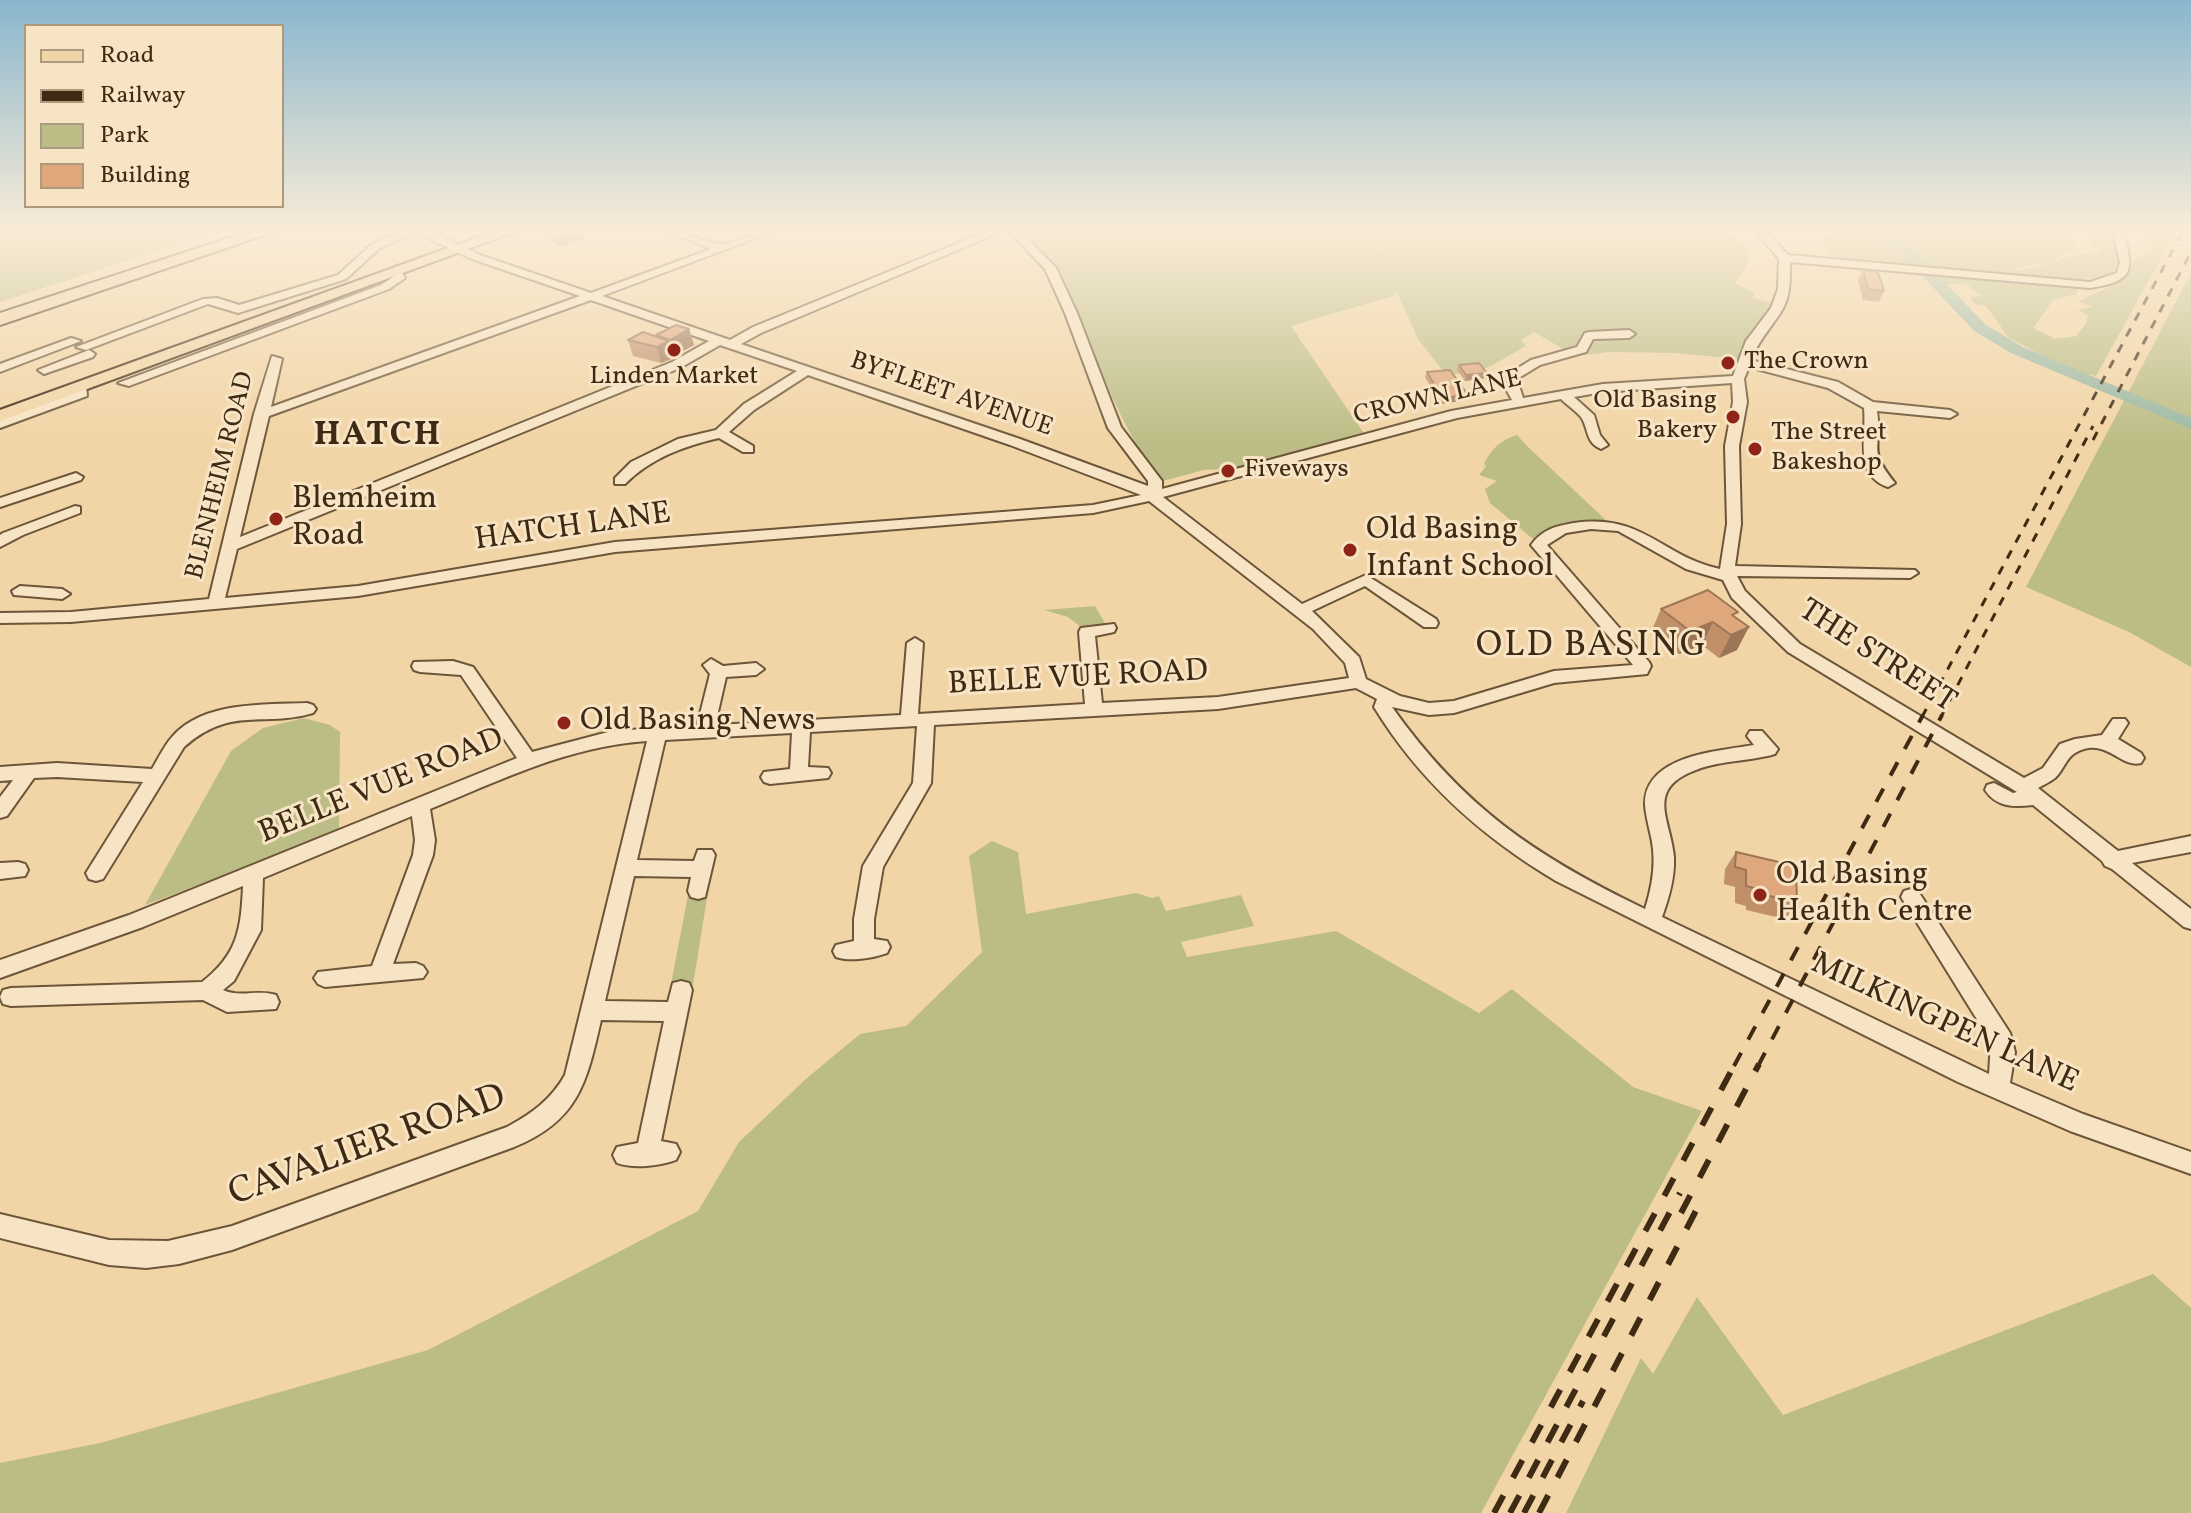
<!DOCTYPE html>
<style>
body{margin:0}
#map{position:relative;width:2191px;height:1513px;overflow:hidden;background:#f2d5a6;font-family:Vollkorn,serif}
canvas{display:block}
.legend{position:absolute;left:24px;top:24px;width:260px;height:184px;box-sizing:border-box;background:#f7e4c5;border:2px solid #ad9a7e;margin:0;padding:10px 14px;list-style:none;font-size:24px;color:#3f2a13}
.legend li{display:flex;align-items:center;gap:16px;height:40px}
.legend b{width:40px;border:2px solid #ad9a7e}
</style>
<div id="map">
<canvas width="2191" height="1513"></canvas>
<ul class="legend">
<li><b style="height:10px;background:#f2d5a6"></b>Road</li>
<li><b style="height:10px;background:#3f2a13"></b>Railway</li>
<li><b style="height:22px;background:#bcbd86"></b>Park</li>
<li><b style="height:22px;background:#dfa87c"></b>Building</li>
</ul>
</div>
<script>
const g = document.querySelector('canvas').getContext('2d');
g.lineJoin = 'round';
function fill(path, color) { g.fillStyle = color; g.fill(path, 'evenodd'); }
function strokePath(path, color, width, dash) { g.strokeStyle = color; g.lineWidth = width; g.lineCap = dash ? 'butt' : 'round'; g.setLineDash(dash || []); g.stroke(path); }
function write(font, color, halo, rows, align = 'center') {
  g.font = font + ' Vollkorn,serif'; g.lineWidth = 6; g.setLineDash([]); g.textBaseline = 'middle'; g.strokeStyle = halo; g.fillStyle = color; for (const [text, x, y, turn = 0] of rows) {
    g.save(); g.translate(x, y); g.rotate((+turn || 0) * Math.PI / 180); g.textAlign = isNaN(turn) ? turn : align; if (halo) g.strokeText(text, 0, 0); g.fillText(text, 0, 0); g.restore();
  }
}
fill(new Path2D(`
 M0 231H217L0 302Z
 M1018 231H1367L1378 251 1369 231H1726L1749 250 1747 265 1735 283 1755 293 1753 298 1771 303 1764 320 1760 319 1747 336 1738 359 1675 353 1610 352 1575 356 1534 332 1521 340 1526 346 1489 367 1447 376 1418 339 1396 290V295L1291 326 1365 435 1240 468 1204 470 1163 481C1121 436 1096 350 1067 295 1055 272 1034 251 1018 231Z
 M1835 231H2070L2078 246 2052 261 2012 269 2020 271 2079 254 2099 253 2101 250 2088 245 2095 236 2088 231H2109L2117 242 2122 268 2111 276 2077 280V294L2053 300 2033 328 2055 339 2076 336 2086 324 2088 315 2077 310 2092 307 2079 301 2119 282 2135 260 2152 248 2147 231H2176L2096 376 2069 369 2009 338 1986 306 1975 304 1970 298 1981 296 1965 283 1938 285 1924 271 1940 269 1834 258 1822 242Z
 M2191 273V667L2129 632 2026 587Z
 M1517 435 1527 446 1609 523 1585 524 1539 544 1490 503 1485 489 1497 481 1479 475 1486 466 1484 464C1492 448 1501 440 1517 435Z
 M1095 606 1108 628 1087 632 1068 617 1044 610Z
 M304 718 330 725 340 732 339 832 145 905 231 751 263 728Z
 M992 841 1018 852 1026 914 1136 893 1152 898 1159 896 1166 911 1241 895 1254 926 1181 942 1187 957 1336 931 1479 1013 1512 989 1633 1087 1702 1111 1481 1513H0V1463L100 1443 428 1350 698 1211 739 1142 807 1078 860 1034 906 1026 982 952 969 856Z
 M689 890 708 892 692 991 670 989Z
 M2153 1274 2191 1308V1513H1566L1641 1358 1653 1374 1697 1297 1783 1415Z`), '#bcbd86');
fill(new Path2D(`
 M1859 231H1881L1904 240 1986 325 2023 347 2191 418V429L2011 353 1974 331 1894 246Z`), '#9cb9a4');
const minor = new Path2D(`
 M402 231H430L480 255 591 293 711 249 666 231C684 231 712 246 724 244 742 241 756 231 775 231L602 296 730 340 753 327 988 231H1003L761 333 741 344 1020 439 1148 486V481L1108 428 1065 313 1045 269 1009 231H1020L1056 268 1077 313 1121 427 1162 481V489L1451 411 1512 400 1507 391V375L1531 360 1577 347 1585 333 1589 332 1629 330 1635 334 1629 338 1593 339 1586 352 1540 365 1517 379 1523 398 1603 384 1733 376 1746 341 1771 308 1778 289 1779 259 1755 231H1766L1788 255 2090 282 2117 273 2120 262 2113 231H2123C2134 272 2134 281 2090 288L1790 262C1790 279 1791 296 1781 312 1770 329 1758 341 1751 360L1838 382 1873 402 1950 410 1957 414 1950 418 1877 411C1883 450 1866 447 1895 483L1888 487C1853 475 1867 435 1864 408L1828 388 1749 367 1744 379 1747 402 1739 446 1741 524 1735 566 1915 570 1918 573 1910 578 1737 576 1745 591 1800 644 2024 778 2043 768 2060 744 2075 739 2102 735 2113 719H2125L2128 723 2118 739 2141 753 2144 758 2141 763C2121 769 2105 735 2075 753 2066 758 2063 771 2055 778 2050 782 2043 785 2038 788L2118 851 2191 836V852L2132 863 2191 909V929L2184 927 2112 869 2105 866 2102 861 2033 805C2014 807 1997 808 1985 790L1987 785 1994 783 2013 793 2017 792 1788 652 1732 598 1723 580 1686 569 1618 531 1591 529 1566 533 1547 545 1649 662 1651 666 1647 674 1554 683 1454 713 1429 715 1392 707C1463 807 1535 856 1645 909 1652 887 1656 864 1652 842 1650 830 1646 818 1645 805 1644 755 1719 751 1754 745L1747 736 1750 731H1762L1778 749 1775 754C1748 762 1717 760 1691 772 1646 791 1671 821 1674 857 1675 877 1669 898 1662 917L1989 1074 1991 1042 1901 897 1904 891 1911 889 1918 891 2010 1033 2015 1052 2010 1083 2083 1114 2191 1152V1174L2070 1131 1958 1082 1556 881C1482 837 1420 782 1374 707L1377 699 1356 688 1218 709 934 725 931 783 883 867 874 919V939L887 941 890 947 887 953C873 958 850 962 836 957L833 951 836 945 854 941V919L863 866 913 783 917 726 810 732 808 767 828 768 831 773 828 778 770 784 764 782 761 777 764 772 790 769 792 733 665 740 637 860 694 861 698 850H712L715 855 705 897 698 899 691 897 688 891 691 877 634 876 605 1001 668 1002 673 983 681 981 689 983 692 990 661 1141 676 1144 680 1152 676 1160C660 1166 633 1169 617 1163L613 1155 617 1147 638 1143 664 1021 601 1020C587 1081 579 1121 514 1147L232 1250 179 1264 146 1268 109 1265 0 1238V1214L109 1240 168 1241 232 1226 507 1127C531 1114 551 1100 565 1075L647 741C569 746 501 780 430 809L435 840 433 855 393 964 416 963 423 966 427 972 423 978 325 987 318 984 314 978 318 972 372 966 413 855 415 840 412 816 263 878 261 930 234 981 223 990C239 998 259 989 276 995L279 1002 276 1009 227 1012 203 1000 11 1006 3 1004 0 997 3 990 11 988 202 982C238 954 241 929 243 886L143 927 0 978V960L129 915 517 758 461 675 420 672 414 670 412 666 414 662 453 661 473 667 532 752 612 731 697 726 710 674 703 665 711 659 723 666 756 663 764 669 756 675 726 677 715 725 901 715 907 643 915 638 923 643 918 714 1085 704 1079 632 1081 628 1114 624 1116 628 1114 632 1095 636 1102 703 1218 697 1349 678 1345 663 1313 629 1149 501 1093 513 615 552 358 596 71 622 0 623V613L71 612 209 599 254 414 272 356 282 359 271 407 580 296 472 259 416 233 380 248 346 279 238 313 208 304 86 350 76 347 203 299 217 298 239 305 338 275 372 244ZM591 300 709 341 672 362 240 537 269 416ZM720 345 797 371 744 404 716 430 678 439 631 462 615 478V484H625C651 458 684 446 719 438L743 452H753V446L729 432 754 410 808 375 1010 445 1141 495 1093 505 615 542 358 586 225 598 237 549 680 368ZM1732 383 1733 402 1725 446 1727 524 1720 569C1660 556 1644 513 1574 523 1556 526 1543 529 1531 545L1633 665 1554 671 1454 701 1429 703 1400 696 1366 679 1359 657 1312 611 1365 586 1424 627H1436L1438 623 1436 619 1366 575 1302 604 1163 497 1457 418 1561 399C1567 405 1576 411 1581 417 1589 429 1585 442 1601 449L1608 445 1600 435 1594 415 1574 397 1603 392Z
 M393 271H401L405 278 389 289 129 386 118 383 381 285 393 277Z
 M71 338 81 341 0 372V364Z
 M89 350 95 354 93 357 44 374 38 370Z
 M76 384H86L87 396 0 428V419L75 391Z
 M76 473 83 477 81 480 0 507V498Z
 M75 506 80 507V513L23 535 0 547V535L3 533Z
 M20 586 62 589 70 594 62 599 14 595 12 591Z
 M307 703 313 705 316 709 313 713C263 728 232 705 184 747L103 879 96 881 89 879 86 873 143 782 57 777 34 778 7 816 0 818V797L13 780 0 781V767L57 763 152 769C158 759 164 746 172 737 203 701 264 705 307 703Z
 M18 862 25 864 28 870 25 876 0 879V863Z`);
const major = new Path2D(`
 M495 231H517L0 421V410Z`);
const highway = new Path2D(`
 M250 231H276L0 325V313Z`);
strokePath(minor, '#6c5538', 4);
strokePath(major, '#3f2a13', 4);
strokePath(highway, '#3f2a13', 4);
fill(minor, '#f7e4c5');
fill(major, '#f2d5a6');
fill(highway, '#f2d5a6');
strokePath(new Path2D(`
 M2093 440 2191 252
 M1922 717 2183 231
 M1941 717 2093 426`), '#3f2a13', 3, [9, 9]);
strokePath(new Path2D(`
 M1734 1066 1923 715
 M1758 1066 1942 715`), '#3f2a13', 4, [15, 15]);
strokePath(new Path2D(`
 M1681 1213 1759 1064
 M1494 1513 1735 1064
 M1510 1513 1680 1193
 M1524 1513 1583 1401
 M1539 1513 1701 1201`), '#3f2a13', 6, [20, 20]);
fill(new Path2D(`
 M543 231H583L585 238 559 247Z
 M1863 270 1884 291 1879 302 1863 300 1858 280Z
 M689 329 694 345 673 356 674 358 661 363 633 356 628 340 656 337Z
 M1459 365 1486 378 1465 381 1457 370Z
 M1427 372 1466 400 1441 404 1425 377Z
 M1661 609 1735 617 1737 650 1719 658 1702 645 1679 654 1651 632Z
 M1736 852 1797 903 1785 919 1746 910V906L1735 903V887L1724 884 1725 869Z`), '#c0906b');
fill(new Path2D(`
 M554 231H583L585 238 559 247Z
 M689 329 694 345 674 356 670 340Z
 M669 341 674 358 661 363 657 347Z
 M1487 373 1486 378 1465 381 1466 375Z
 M1468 395 1466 400 1441 404 1442 398Z
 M1713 622 1702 645 1679 654 1690 631Z
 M1749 627 1737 650 1719 658 1731 635Z`), '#9c7657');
const building = new Path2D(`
 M1863 270 1878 272 1884 291 1868 289Z
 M676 325 689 329 670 340 656 335Z
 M643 332 669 341 657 347 628 340Z
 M1479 363 1487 373 1466 375 1459 365Z
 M1450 370 1468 395 1442 398 1427 372Z
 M1708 590 1738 612 1732 615 1749 627 1731 635 1713 622 1690 631 1661 609Z
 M1736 852 1796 866 1797 903 1758 893V889L1746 886V870L1735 867Z`);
fill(building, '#dfa87c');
strokePath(building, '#9c7657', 2);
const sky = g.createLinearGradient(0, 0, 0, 443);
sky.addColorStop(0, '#89b6cd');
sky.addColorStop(0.52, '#f9ecd7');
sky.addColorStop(1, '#f9ecd700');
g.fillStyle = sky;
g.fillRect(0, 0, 2191, 443);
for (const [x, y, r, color] of [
 [674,350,8,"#8f2418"],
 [1728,363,8,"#8f2418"],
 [1733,417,8,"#8f2418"],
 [1755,449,8,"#8f2418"],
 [1228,471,8,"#8f2418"],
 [276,519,8,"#8f2418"],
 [1350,550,8,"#8f2418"],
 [564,723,8,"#8f2418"],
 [1760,895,8,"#8f2418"]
]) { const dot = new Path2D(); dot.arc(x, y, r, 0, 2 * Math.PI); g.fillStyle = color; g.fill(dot); strokePath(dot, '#f7e4c5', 3); }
write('26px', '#3f2a13', '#f7e4c5', [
 ["The Crown",1744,363],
 ["Linden Market",674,378,"center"],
 ["Old Basing",1717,402,"right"],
 ["Bakery",1717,432,"right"],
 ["The Street",1771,434],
 ["Bakeshop",1771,464],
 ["Fiveways",1244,471]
], 'left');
write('26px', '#3f2a13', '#f7e4c5', [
 ["BYFLEET AVENUE",951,396,19],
 ["CROWN LANE",1438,399,-13],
 ["BLENHEIM ROAD",222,476,-76]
]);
write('32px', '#3f2a13', '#f7e4c5', [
 ["Blemheim",292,501],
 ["Road",292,538],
 ["Old Basing",1366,532],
 ["Infant School",1366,569],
 ["Old Basing News",580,723],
 ["Old Basing",1776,877],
 ["Health Centre",1776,914]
], 'left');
write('32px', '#3f2a13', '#f7e4c5', [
 ["HATCH LANE",573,529,-8],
 ["THE STREET",1876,658,33],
 ["BELLE VUE ROAD",1078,680,-3],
 ["BELLE VUE ROAD",382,788,-22],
 ["MILKINGPEN LANE",1944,1025,25]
]);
g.letterSpacing = '2px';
write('bold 34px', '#3f2a13', '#f7e4c5', [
 ["HATCH",378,438]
]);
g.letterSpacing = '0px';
g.letterSpacing = '2px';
write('36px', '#3f2a13', '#f7e4c5', [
 ["OLD BASING",1592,648]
]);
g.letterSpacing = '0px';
write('38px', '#3f2a13', '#f7e4c5', [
 ["CAVALIER ROAD",368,1148,-20]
]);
</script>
